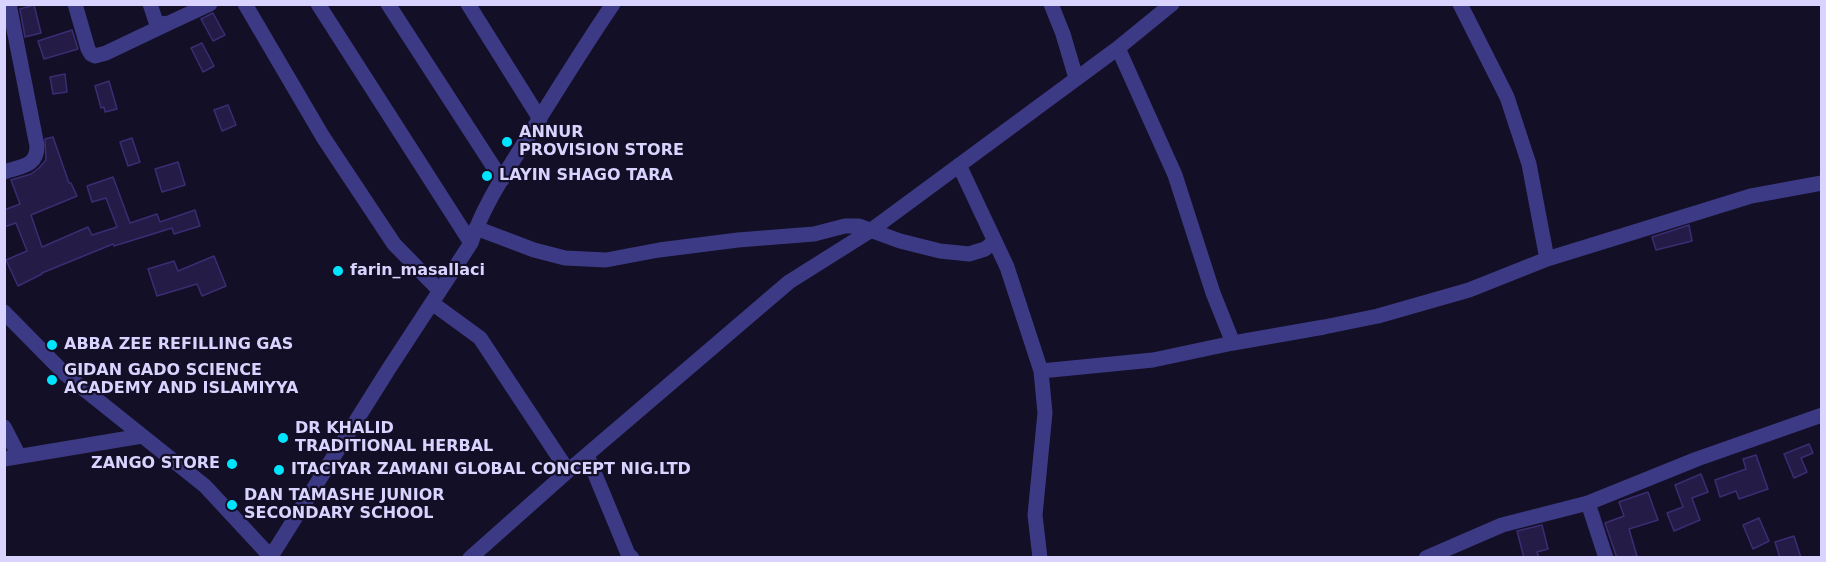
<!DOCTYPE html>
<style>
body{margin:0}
#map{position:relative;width:1826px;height:562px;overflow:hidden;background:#130f26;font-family:"DejaVu Sans",sans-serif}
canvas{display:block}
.frame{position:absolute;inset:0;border:6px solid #d9d4ff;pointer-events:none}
</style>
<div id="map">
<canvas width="1826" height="562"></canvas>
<div class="frame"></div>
</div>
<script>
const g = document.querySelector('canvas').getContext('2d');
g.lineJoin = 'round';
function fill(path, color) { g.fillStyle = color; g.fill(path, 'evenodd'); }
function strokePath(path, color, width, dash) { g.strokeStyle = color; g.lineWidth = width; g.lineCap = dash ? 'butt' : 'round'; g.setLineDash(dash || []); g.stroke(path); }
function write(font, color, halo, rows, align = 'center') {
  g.font = font + ' "DejaVu Sans",sans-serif'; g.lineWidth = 4.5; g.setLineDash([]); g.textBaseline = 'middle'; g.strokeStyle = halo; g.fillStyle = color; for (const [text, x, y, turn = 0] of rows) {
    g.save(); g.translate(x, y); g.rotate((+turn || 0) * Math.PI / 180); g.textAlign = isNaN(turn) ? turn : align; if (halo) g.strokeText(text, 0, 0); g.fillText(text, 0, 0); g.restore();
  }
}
const building = new Path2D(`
 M34 5 41 33 25 37 20 9Z
 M213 13 225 35 213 41 201 19Z
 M72 30 78 49 44 59 38 41Z
 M202 43 214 66 203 72 191 48Z
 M65 74 67 92 53 94 50 77Z
 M109 81 117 109 105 112 104 107 101 108 95 86Z
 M228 105 236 125 222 131 214 110Z
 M53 137 69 183H71L77 196 31 215 42 247 88 227 92 235 117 227 106 198 92 202 87 186 113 177 130 223 157 214 160 222 195 210 200 226 174 234 172 228 114 246 113 244 42 273V274L18 286 6 260 27 251 16 223 4 227V210L20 204 11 180 31 174 39 168 46 160 45 139Z
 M132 138 140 162 128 166 120 142Z
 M178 162 185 185 162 192 155 169Z
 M1689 225 1692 241 1656 250 1652 237Z
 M214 256 226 286 202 296 197 284 157 296 148 269 174 261 178 271Z
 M1809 444 1813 453 1801 458 1807 472 1794 478 1784 454Z
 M1756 455 1768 489 1739 499 1736 491 1720 497 1715 480 1746 469 1743 459Z
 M1701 474 1708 492 1692 498 1700 520 1674 531 1667 513 1683 507 1675 485Z
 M1648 492 1658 520 1629 529 1637 556 1617 558 1605 523 1624 516 1619 502Z
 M1759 518 1769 541 1753 549 1743 525Z
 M1542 525 1548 549 1537 552 1539 558H1524L1517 531Z
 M1794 536 1801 558H1780L1775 542Z`);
fill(building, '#241b47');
strokePath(building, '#3b2d73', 1.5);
strokePath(new Path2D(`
 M75 4 88 49 91 54 95 56 106 53 169 23
 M150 4 156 22 162 24 169 23 210 4
 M245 4 323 137 394 244 439 290
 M318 4 471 243
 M388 4 502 180
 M468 4 540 119
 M1051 4 1063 34 1076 78
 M1460 4 1507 97 1529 164 1547 259
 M1118 48 1175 175 1213 293 1233 343
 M959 165 1007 267 1041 371 1045 413 1035 515 1040 558
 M4 172C21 166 37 167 37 146L9 4
 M476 228 534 250 565 258 606 260 659 250 738 240 814 234 845 226H859L900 241 940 251 969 254 985 249 995 241
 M432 303 480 338 568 471
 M4 312 65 374 205 486 270 556
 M1041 371 1153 360 1233 343 1324 327 1378 316 1469 290 1547 259 1751 196 1822 183
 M4 427 19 456
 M587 455 628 554 632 558
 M4 459 142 436
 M1588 503 1606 558
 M270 558 388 370 471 243C483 205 507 171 528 137 556 92 583 48 613 4
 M470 558 568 471 789 282 870 231 1118 48 1172 4
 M1426 558 1502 525 1588 503 1697 459 1822 415`), '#3d3a85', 15);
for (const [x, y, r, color] of [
 [507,142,6,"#00e5ff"],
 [487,176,6,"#00e5ff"],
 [338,271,6,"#00e5ff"],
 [52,345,6,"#00e5ff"],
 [52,380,6,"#00e5ff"],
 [283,438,6,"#00e5ff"],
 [232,464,6,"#00e5ff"],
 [279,470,6,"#00e5ff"],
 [232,505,6,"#00e5ff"]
]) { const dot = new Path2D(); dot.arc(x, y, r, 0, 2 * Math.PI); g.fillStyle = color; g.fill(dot); strokePath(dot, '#130f26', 2); }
write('bold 16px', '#d9d4ff', '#130f26', [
 ["ANNUR",519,133],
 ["PROVISION STORE",519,151],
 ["LAYIN SHAGO TARA",499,176],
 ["farin_masallaci",350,271],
 ["ABBA ZEE REFILLING GAS",64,345],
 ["GIDAN GADO SCIENCE",64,371],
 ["ACADEMY AND ISLAMIYYA",64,389],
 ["DR KHALID",295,429],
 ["TRADITIONAL HERBAL",295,447],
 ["ZANGO STORE",220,464,"right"],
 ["ITACIYAR ZAMANI GLOBAL CONCEPT NIG.LTD",291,470],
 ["DAN TAMASHE JUNIOR",244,496],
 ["SECONDARY SCHOOL",244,514]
], 'left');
</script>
